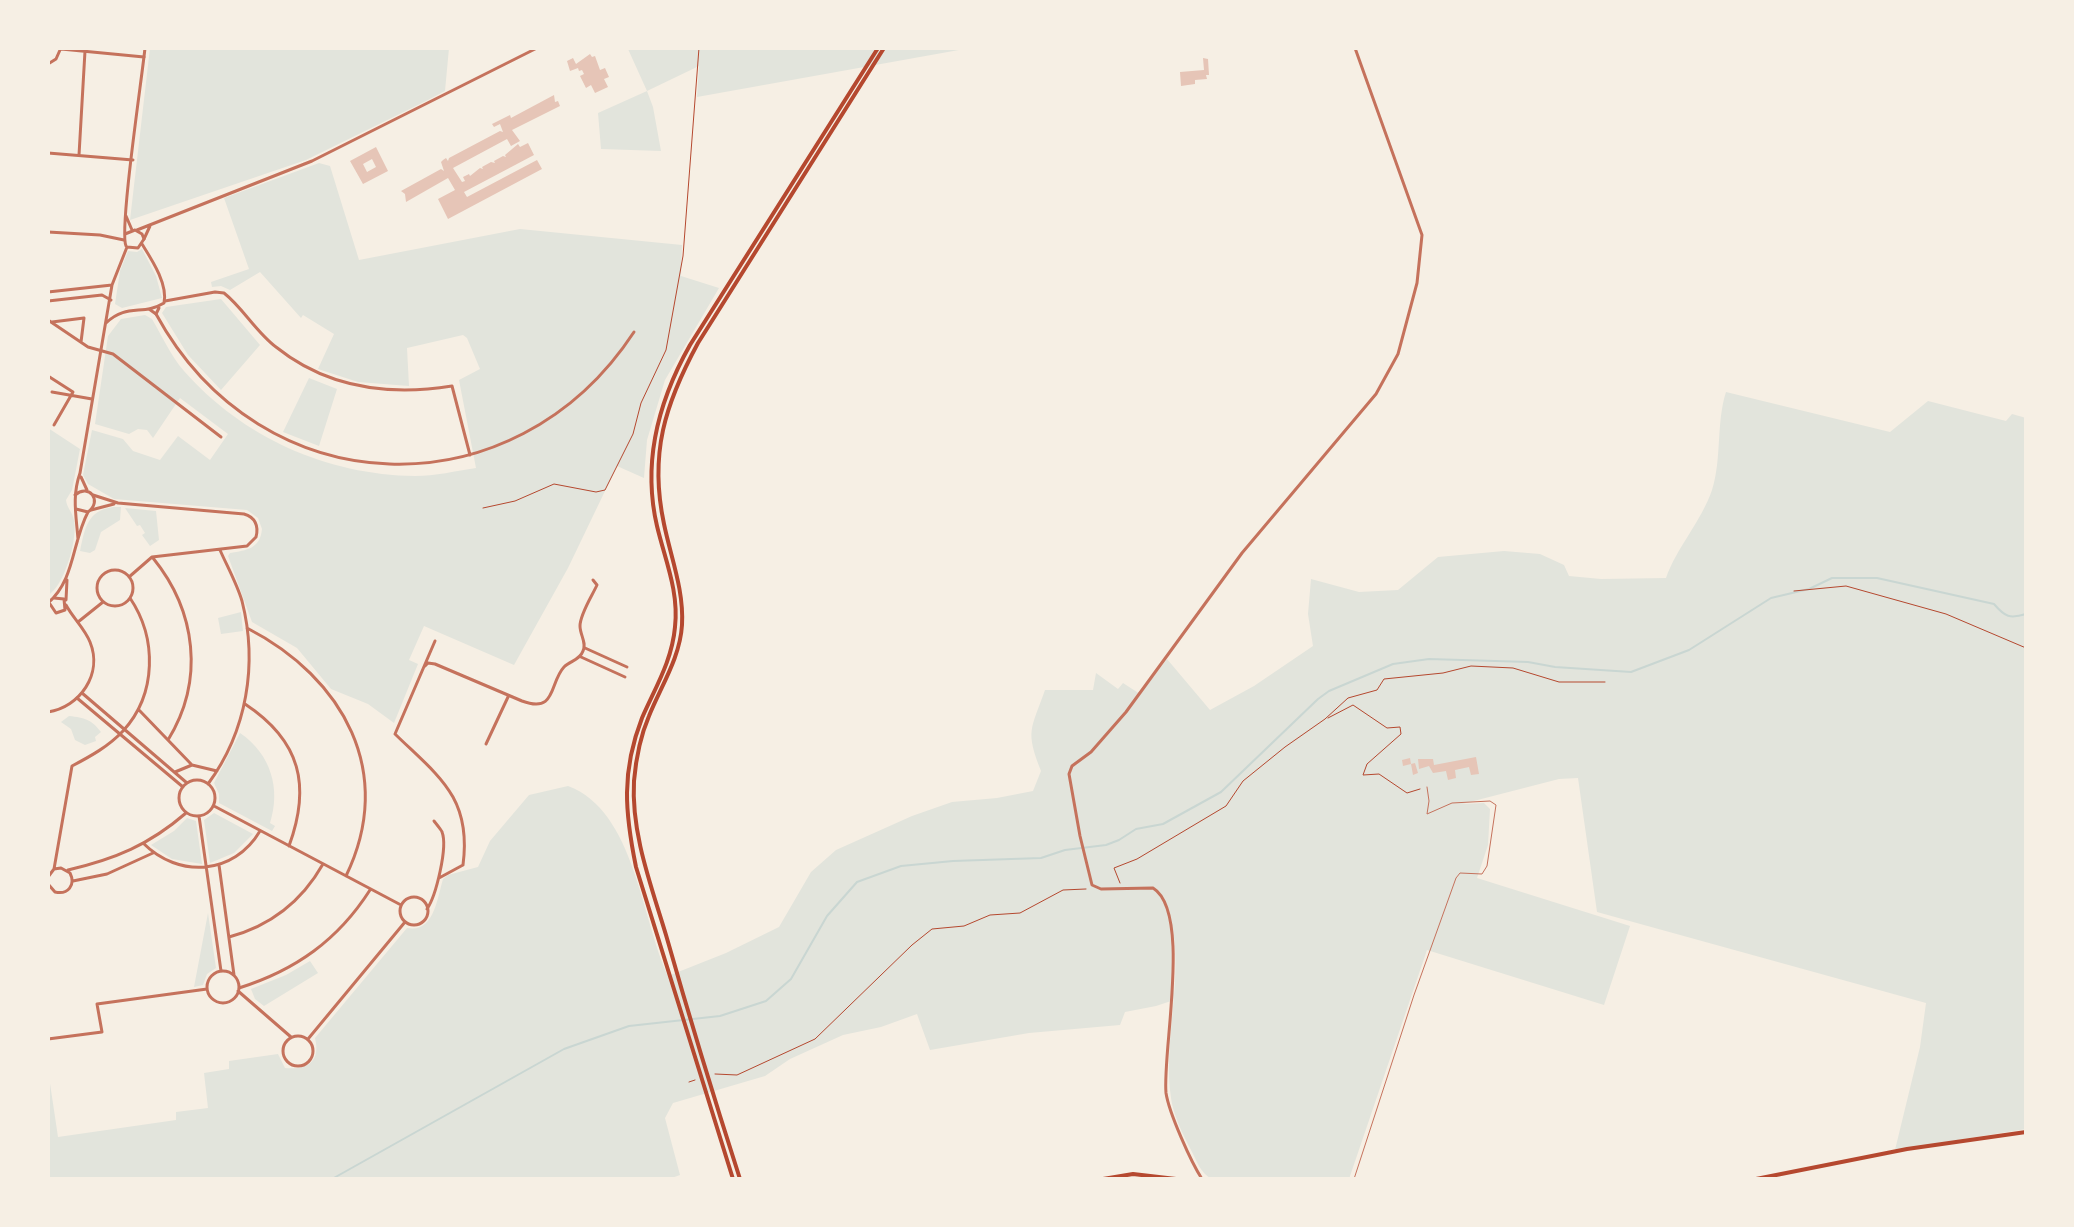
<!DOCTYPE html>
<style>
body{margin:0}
#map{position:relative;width:2074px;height:1227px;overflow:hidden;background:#f6efe4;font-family:Figtree,sans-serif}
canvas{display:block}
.frame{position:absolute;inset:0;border:50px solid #f6efe4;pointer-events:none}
</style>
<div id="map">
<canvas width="2074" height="1227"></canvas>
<div class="frame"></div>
</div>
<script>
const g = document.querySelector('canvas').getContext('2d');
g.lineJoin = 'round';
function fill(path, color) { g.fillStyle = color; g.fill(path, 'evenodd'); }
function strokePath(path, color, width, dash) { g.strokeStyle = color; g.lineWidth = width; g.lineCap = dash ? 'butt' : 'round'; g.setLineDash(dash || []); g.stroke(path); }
fill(new Path2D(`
 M150 48H449L445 91 426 101 306 160 130 220Z
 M623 48H970L697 97 699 66 647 91 653 107 661 151 601 149 598 113 647 91 628 49Z
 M319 163 330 166 359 260 520 229 682 245 681 276 719 288 665 380 647 440 644 478 617 466 568 568 514 665 424 626 409 660 418 664 394 723 368 704 331 689 297 648 252 622 228 556 230 553C247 550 260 549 262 529L258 518 247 510 114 499 88 484 83 475 92 430 123 439 133 451 160 460 178 436 210 460 228 434 180 398 153 438 147 430 138 429 129 434 95 424 108 336 121 319 145 315 152 319C162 336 171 356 184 371 242 437 327 475 415 476 435 476 456 471 476 468L459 380 480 369 467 338 463 335 407 348 409 386 358 382 318 369 334 334 303 315 301 318 260 272 230 290 221 286 212 287 211 282 249 269 224 198Z
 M142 249 156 276 162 298 122 308 115 304 120 271 128 251 137 252Z
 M221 299 260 345 221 390 188 355 162 313 166 307Z
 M309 378 337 389 319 446 283 432Z
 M1726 392 1890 432 1928 401 2006 421 2012 414 2026 418V1129L1895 1150 1920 1047 1926 1003 1597 912 1578 778 1559 779 1462 804 1484 803 1490 809 1488 845 1477 878 1630 926 1604 1005 1427 950 1349 1179H1212C1200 1173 1197 1161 1191 1150 1183 1135 1173 1114 1171 1098 1163 1044 1182 985 1173 930L1174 1000 1156 1006 1125 1012 1120 1025 1029 1033 930 1050 917 1014 881 1027 843 1035 790 1059 765 1076 673 1103 665 1118 680 1175 669 1179H48V1070L58 1137 176 1120V1112L208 1108 204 1073 229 1069V1061L278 1054 285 1068C307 1070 321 1062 315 1038L407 928C434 933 437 899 443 879L448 875 478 867 490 841 529 795 568 786C635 811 641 918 668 976L726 953 779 927 811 872 836 850 912 816 952 802 997 798 1033 791 1041 771C1025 730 1031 730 1045 690H1093L1096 673 1118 689 1123 683 1140 694 1167 659 1210 710 1254 686 1313 646 1308 614 1311 579 1359 592 1398 590 1438 557 1504 551 1540 554 1564 565 1569 576 1601 579 1666 578C1677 547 1701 522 1712 490 1722 459 1716 423 1726 392Z
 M48 428 80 449 72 490 66 500C67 508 71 510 73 517 80 534 64 588 48 595Z
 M113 507H121L120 520 101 532 95 550 90 553 80 551C85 528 87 511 113 507Z
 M125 508 156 511 159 540 150 546 142 535 145 533 140 525 137 526Z
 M241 612 243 631 221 634 218 618Z
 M69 716C85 718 91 719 101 732L95 737 96 741 85 745 75 740 71 729 61 722Z
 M240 733C271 754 281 789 270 823L275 826 272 831 219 803V794L214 783Z
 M214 813 253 834 234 853 210 863 204 820Z
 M187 818 196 821 202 864 172 859 151 845 174 831Z
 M208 913 216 968 207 974 203 985 194 987Z
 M310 961 318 973 264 1006 255 999 251 989 286 975Z`), '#e2e4dc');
strokePath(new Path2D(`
 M332 1179 564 1049 629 1026 720 1016 766 1001 791 979 827 916 857 882 901 866 953 861 1041 858 1065 850 1106 845 1119 840 1136 829 1163 824 1221 792 1318 699 1329 691 1393 664 1429 659 1528 662 1555 667 1631 672 1689 650 1771 598 1809 589 1832 578H1877L1994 604C2005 617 2010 619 2026 614`), '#c9d6d2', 2);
fill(new Path2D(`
 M590 54 592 57 595 56 600 70 605 68 609 77 604 79 608 87 595 93 591 85 586 88 580 76 584 74 582 70 579 71 578 68 570 71 567 61 573 58 576 64Z
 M1203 58 1208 59 1209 75H1206L1207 79 1195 80V84L1181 86 1180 72 1204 70Z
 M554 95 555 102 558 101 560 106 512 130 520 141 511 146 507 139 453 168 462 182 465 181 463 177 469 174 470 176 480 168 483 169 482 167 491 162 495 163 494 161 503 156 506 157 505 155 518 144 520 147 528 143 534 155 464 192 467 197 537 160 542 169 448 219 438 199 455 190 448 178 406 202 405 194 401 191 441 169 444 171 441 162 443 160 446 158 448 161 449 158 500 131 503 132 500 124 494 127 492 124 510 115 511 118Z
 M376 147 388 171 363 184 350 161ZM372 159 376 167 367 172 363 164Z
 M1476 757 1479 774 1471 775 1469 767 1455 770 1456 778 1448 780 1446 771 1433 773 1429 766 1419 769 1418 759H1433L1434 765Z
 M1410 758 1411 764 1415 763 1418 773 1413 775 1411 764 1403 766 1402 760Z`), '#e6c5b7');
strokePath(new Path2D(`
 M483 508 515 501 554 484 596 492 605 490 633 434 641 403 666 350 683 256 699 48
 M1794 591 1846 586 1946 614 2026 648
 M1328 718 1353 705 1387 728 1400 727 1401 734 1367 764 1363 775 1379 774 1407 793 1420 789
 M1120 883 1114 868 1137 859 1226 806 1243 781 1285 747 1325 719 1348 698 1377 690 1384 679 1443 673 1471 666 1513 668 1559 682H1605
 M715 1074 737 1075 815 1039 912 945 932 929 964 926 990 915 1020 913 1063 890 1086 889
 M689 1082 695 1080`), '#b5482f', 1);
strokePath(new Path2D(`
 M1354 1179 1414 995 1456 878 1460 873 1482 874 1487 866 1496 805 1490 801 1452 803 1427 814 1429 801 1427 787`), '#c5725c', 1);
strokePath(new Path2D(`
 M61 49 144 57
 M48 64 56 59 60 50
 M48 153 133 160
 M79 155 85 51
 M137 230 312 161 537 48
 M48 232 100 235 124 240
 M144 239 150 226
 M165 301 215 292 224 293C243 308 256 332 276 347 327 388 389 396 452 386L470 455
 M156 314C261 507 514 515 634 332
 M48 320 88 347 113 354 221 437
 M52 322 84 318 81 342
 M48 376 73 392 54 425
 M52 392 92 399
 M93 495 118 503 244 514C255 517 259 526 256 537L247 546 152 557 129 577
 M91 510 114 504
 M153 558C196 611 205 680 168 740
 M97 588a18 18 0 1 1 36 0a18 18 0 1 1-36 0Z
 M78 622 103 602
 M247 628C344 678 396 773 346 876
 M435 641 395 734C438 776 472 797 463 865L439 878
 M585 648 627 667
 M581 657 625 677
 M425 666 428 663 435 664 522 701C557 714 549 683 564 667 570 661 580 660 583 651 587 643 580 635 580 626 580 614 592 596 597 585L593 580
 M82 693 187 783
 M77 698 183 787
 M245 704C301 741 311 786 289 846
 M139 710 192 765
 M486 744 508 697
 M175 772 192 765 217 771
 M179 798a18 18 0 1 1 36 0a18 18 0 1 1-36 0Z
 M208 784C247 731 258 664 242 601 237 584 227 566 220 550
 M214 806 401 905
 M199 816 221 971
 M143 843C179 879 234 875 260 831
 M219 865 234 975
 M54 869 72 766C91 756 109 746 123 731 157 694 157 638 130 598
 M68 870C115 859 149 845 186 813
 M48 877 54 869 61 868 70 873C76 885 68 895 55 892L48 884
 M73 881 107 874 153 853
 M400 911a14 14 0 1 1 28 0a14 14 0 1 1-28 0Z
 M427 909C436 896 448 847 442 832 442 831 434 821 434 821
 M229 937C270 926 302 901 323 864
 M207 987a16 16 0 1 1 32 0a16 16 0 1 1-32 0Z
 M239 988C296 970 338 940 370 890
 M238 991 291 1037
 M283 1051a15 15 0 1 1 30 0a15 15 0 1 1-30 0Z
 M48 1039 102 1032 97 1004 207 989
 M308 1039 405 922
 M1202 1179C1191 1162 1169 1113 1166 1093 1162 1052 1192 912 1153 888L1101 889 1092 885 1080 836 1069 774 1072 766 1091 752 1126 712 1242 553 1376 394 1398 354 1417 283 1422 235 1355 48`), '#c5725c', 3);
strokePath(new Path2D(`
 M126 216 132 230
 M125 234 135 230 142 234 144 239 138 248 127 247
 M126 246C119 230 142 78 145 48
 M48 292 112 285
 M48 301 102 295 111 300
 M149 309 156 314 159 308
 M106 323C127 303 143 316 164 303 168 284 152 260 142 244
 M81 477 87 490
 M75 495C89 483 103 501 88 512L76 509
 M78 539C76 514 72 496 80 473L112 285 127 247
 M66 600 67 580
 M48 603C75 580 72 542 88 512
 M50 604 56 613 65 610 64 599 54 598
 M48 712C80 707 103 674 90 642 85 629 73 618 66 605`), '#c5725c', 3);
strokePath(new Path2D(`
 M733 1179 636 867C625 813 621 772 642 718 655 688 672 661 675 627 679 591 665 560 657 526 642 462 659 400 690 345L878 48
 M740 1179C714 1098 689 1016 666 935 651 885 631 833 634 781 636 758 640 737 649 716 661 686 680 658 682 625 684 590 671 558 664 524 649 454 665 404 698 343L884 48
 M1103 1179 1133 1174 1176 1179
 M1756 1179 1907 1149 2026 1132`), '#b5482f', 4);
</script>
